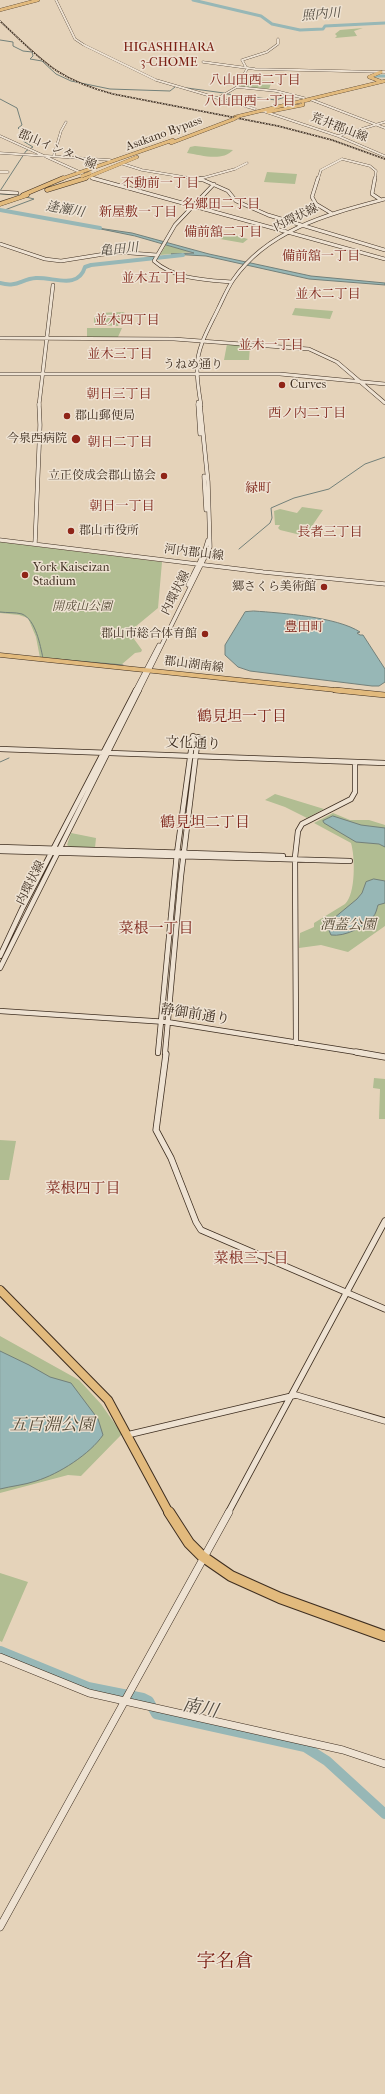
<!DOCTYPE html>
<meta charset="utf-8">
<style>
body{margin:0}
canvas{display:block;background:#e5d3ba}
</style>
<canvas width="385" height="2094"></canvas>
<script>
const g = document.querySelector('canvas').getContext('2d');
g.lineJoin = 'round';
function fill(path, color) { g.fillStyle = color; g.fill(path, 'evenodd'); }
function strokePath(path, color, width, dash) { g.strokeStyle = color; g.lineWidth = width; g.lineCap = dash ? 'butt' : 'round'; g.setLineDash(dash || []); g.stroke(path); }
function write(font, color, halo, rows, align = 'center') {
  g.font = font + ' "IM FELL French Canon","Noto Serif JP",serif'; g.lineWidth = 3; g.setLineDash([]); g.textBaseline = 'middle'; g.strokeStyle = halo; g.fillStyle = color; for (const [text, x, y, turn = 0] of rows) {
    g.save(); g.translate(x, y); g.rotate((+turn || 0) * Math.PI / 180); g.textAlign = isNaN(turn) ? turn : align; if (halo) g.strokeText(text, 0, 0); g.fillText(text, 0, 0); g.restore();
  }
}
fill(new Path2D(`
 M363 28 354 31 357 36 335 38 337 36 335 34 340 30Z
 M244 80 272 81 269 89 240 87Z
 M195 146 233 150C222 162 201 155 187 153L190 147Z
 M267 172 297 174 295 184 264 182Z
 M226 233 248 239 243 243 220 239Z
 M166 245 191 252 160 255Z
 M295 308 333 311 330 319 292 315Z
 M123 312 125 313 118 326 94 325V316H97V313Z
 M87 328H122L118 337H87Z
 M227 344 250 346 249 360H224Z
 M302 507 323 510 305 536 280 530 278 528 280 525H275L274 511 280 509 297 513Z
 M0 542 162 562 158 608 129 632 142 650 141 652 135 653 121 665 40 658 36 637 28 618 19 615 0 613Z
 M275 794 324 809 307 818 285 807 265 800Z
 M333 813 350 820H369L385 825V926L348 952 321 945 299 948 300 933 314 927V923L345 904C356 894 355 856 351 843L314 823Z
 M71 833 96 838 95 848 70 847 67 845Z
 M374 1078 385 1079V1119H379L380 1089 373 1088Z
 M0 1140 16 1141 9 1180H0Z
 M0 1336 79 1380 101 1404 122 1434 81 1476 68 1475 0 1493Z
 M0 1573 28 1582 2 1642 0 1641Z`), '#b1bd92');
const water = new Path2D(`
 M91 227 132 233 209 254 311 276 385 283V285L309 279 206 256 171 254 194 253 135 236Z
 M254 611C282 613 337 617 360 632L357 633 360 635H363L385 669V682L379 686H372L250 671 238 667 225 655V645L245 612Z
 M333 816 361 825 385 828V847L379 844 356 842 324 823 323 821Z
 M374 879 385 881V903L378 905C377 908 376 914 373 917 364 927 345 937 331 935L327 926 328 923 357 899 362 893 366 882Z
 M0 1351 29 1365 50 1377 71 1383 98 1419 103 1435C90 1454 59 1474 36 1481 24 1485 12 1486 0 1489Z`);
fill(water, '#97b7b6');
strokePath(water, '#73807a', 1);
strokePath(new Path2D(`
 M0 40 13 42V46L23 51 32 52 33 56 30 59 42 61 56 74 71 81 110 89 170 91 175 87
 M187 88 224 93
 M227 94 276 100 288 96 295 97
 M0 99 17 108 22 125 18 128 27 137 23 141 33 147 26 151 0 191
 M310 100 318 103
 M0 194 19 195
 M2 211 34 199 26 197
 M239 549 270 523 272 518 271 508 294 498 329 489 365 464 385 457
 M0 612C7 613 15 612 22 614 36 620 40 645 43 658
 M56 659 123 665
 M0 762 9 758`), '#73807a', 1);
strokePath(new Path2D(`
 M193 0 261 16 272 24 300 30 323 29 325 26 385 23
 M374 76H385`), '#97b7b6', 3);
strokePath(new Path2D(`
 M0 210 100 228
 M0 283C17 288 21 279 36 278 54 277 78 290 85 267L91 265 183 255`), '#97b7b6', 4);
strokePath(new Path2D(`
 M0 1651 88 1687 143 1698 149 1701 156 1714 305 1747 327 1761 385 1814`), '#97b7b6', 10);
const secondaryFar5 = new Path2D(`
 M56 0 75 39 84 45 156 80 255 109
 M203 62 255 69 385 72
 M237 87 247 69 242 60 267 52 278 44V39
 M218 98 237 87 276 91 304 98
 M312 100 385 128
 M263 111 338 136 385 156
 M0 136 95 179
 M338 136 385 122
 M0 153 110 160
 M54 155 61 131 66 122
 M123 164 142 170 196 179
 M0 172H8
 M199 179 235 169 247 163
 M318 179 321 170 342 159 370 166 376 171 375 179`);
const secondaryFar4 = new Path2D(`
 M92 178 385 259
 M189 178 203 180 228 191 236 201 268 215 385 250
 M318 178 312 197 316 204 331 213
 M375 178 372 194 381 200
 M198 179 202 178
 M214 184 175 225 154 261C174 279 205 280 231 282
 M0 192 17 193
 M0 244 45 259 61 261 117 252 157 255
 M0 338 174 339 309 349 337 362 385 403
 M0 374H280L385 384
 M198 402V405
 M39 405 53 285
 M201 405C199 393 197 380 197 368 197 347 209 328 218 309 223 299 227 289 233 280 268 229 329 214 385 199`);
const secondaryFar3 = new Path2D(`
 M198 404 200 434
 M204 476 206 510
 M0 540 263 572 385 584
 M35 544 40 425 39 404
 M188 585 204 553 208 540
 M135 691 159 645
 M139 691 210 547 208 482 200 404`);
const secondaryFar2 = new Path2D(`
 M0 749 385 763
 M0 847 283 856
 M0 851 350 861
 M0 956 22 909 136 690
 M0 968 139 690
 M0 1011 167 1022 362 1053
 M296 1043 295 857 298 831 302 824 351 799 355 792V762
 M158 1053 177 853 193 736
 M165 1053 181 876 198 737`);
const secondaryFar1 = new Path2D(`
 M356 1052 385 1057
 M166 1054 156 1130 171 1158 196 1222 201 1230 385 1309
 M127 1435 296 1395 385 1421
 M228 1513 385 1221`);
const secondary = new Path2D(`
 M0 1657 89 1693 343 1750 385 1764
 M0 1927 229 1512`);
const primaryFar1 = new Path2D(`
 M0 655 345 691`);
const primary = new Path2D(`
 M335 690 385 695`);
const highwayFar3 = new Path2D(`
 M0 10 38 0
 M380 81 369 77 381 72
 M268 112 303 105V101L309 100
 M235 117 385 81
 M171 143 234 119
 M61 179 173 140
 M83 179 137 157`);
const highwayFar2 = new Path2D(`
 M47 190 86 178
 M23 195 63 178
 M0 204 27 195`);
const highwayFar1 = new Path2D(`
 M0 1290 108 1400 169 1513`);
const highway = new Path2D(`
 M169 1512 189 1543 202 1556 231 1576 280 1598 385 1636`);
strokePath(secondaryFar5, '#3e2e20', 2.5);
strokePath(secondaryFar4, '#3e2e20', 4);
strokePath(secondaryFar3, '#3e2e20', 4.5);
strokePath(secondaryFar2, '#3e2e20', 6);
strokePath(secondaryFar1, '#3e2e20', 7);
strokePath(secondary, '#3e2e20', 8);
strokePath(primaryFar1, '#3e2e20', 5);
strokePath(primary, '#3e2e20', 6);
strokePath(highwayFar3, '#3e2e20', 3.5);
strokePath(highwayFar2, '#3e2e20', 5);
strokePath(highwayFar1, '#3e2e20', 10);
strokePath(highway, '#3e2e20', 12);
strokePath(secondaryFar5, '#eee2d2', 2);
strokePath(secondaryFar4, '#eee2d2', 3);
strokePath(secondaryFar3, '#eee2d2', 3.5);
strokePath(secondaryFar2, '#eee2d2', 4.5);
strokePath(secondaryFar1, '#eee2d2', 5.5);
strokePath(secondary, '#eee2d2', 7);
strokePath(primaryFar1, '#e2ba7d', 4);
strokePath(primary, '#e2ba7d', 5);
strokePath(highwayFar3, '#e2ba7d', 3);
strokePath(highwayFar2, '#e2ba7d', 4);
strokePath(highwayFar1, '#e2ba7d', 8);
strokePath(highway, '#e2ba7d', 10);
const rail = new Path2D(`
 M0 21C42 60 55 79 113 94L278 126 332 140 385 159`);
strokePath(rail, '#3e2e20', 1.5);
strokePath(rail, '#eee2d2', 1, [1.5]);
const highwayBridge = new Path2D(`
 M234 119 238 117
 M82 176 90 173`);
strokePath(highwayBridge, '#3e2e20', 3.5, []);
strokePath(highwayBridge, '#e2ba7d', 3);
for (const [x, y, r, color] of [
 [282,385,4,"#8f2418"],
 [67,416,4,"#8f2418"],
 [76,439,5,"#8f2418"],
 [164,476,4,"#8f2418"],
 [71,531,4,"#8f2418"],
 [25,575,4,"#8f2418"],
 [324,587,4,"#8f2418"],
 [205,634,4,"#8f2418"]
]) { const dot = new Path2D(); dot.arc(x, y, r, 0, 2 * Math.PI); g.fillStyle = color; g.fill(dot); strokePath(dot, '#eee2d2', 1.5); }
write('12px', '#3e2e20', '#eee2d2', [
 ["荒井郡山線",339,128,21],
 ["Asakano Bypass",164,134,-20],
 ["郡山インター線",57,150,23],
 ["内環状線",296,218,-26],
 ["うねめ通り",193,365],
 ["河内郡山線",194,553,7],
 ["内環状線",176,593,-63],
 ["郡山湖南線",194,665,7],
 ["内環状線",31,883,-63]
]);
write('12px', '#3e2e20', '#eee2d2', [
 ["Curves",290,385],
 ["郡山郵便局",75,416],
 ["今泉西病院",67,439,"right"],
 ["立正佼成会郡山協会",156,476,"right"],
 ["郡山市役所",79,531],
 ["York Kaiseizan",33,568],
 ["Stadium",33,582],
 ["郷さくら美術館",316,587,"right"],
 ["郡山市総合体育館",197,634,"right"]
], 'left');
write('italic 12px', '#554b37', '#eee2d2', [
 ["開成山公園",82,607]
]);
write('italic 13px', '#50493e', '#eee2d2', [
 ["照内川",321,15,-5],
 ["逢瀬川",65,210,10],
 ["亀田川",119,250,-6]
]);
write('13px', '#7a1f14', '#eee2d2', [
 ["HIGASHIHARA",169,48],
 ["3-CHOME",169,63],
 ["八山田西二丁目",255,81],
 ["八山田西一丁目",250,102],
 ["不動前一丁目",160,184],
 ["名郷田二丁目",221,205],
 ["新屋敷一丁目",138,213],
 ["備前舘二丁目",223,233],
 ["備前舘一丁目",321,257],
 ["並木五丁目",154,279],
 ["並木二丁目",328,295],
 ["並木四丁目",127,321],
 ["並木一丁目",271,346],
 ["並木三丁目",120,355],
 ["朝日三丁目",119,395],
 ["西ノ内二丁目",307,414],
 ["朝日二丁目",120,443],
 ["緑町",258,489],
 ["朝日一丁目",122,507],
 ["長者三丁目",330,533],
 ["豊田町",304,628]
]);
write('14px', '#3e2e20', '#eee2d2', [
 ["文化通り",193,744,2],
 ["静御前通り",195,1015,9]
]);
write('italic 14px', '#554b37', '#eee2d2', [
 ["酒蓋公園",348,926]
]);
write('15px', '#7a1f14', '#eee2d2', [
 ["鶴見坦一丁目",242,717],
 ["鶴見坦二丁目",205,823],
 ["菜根一丁目",156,929],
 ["菜根四丁目",83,1189],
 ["菜根三丁目",251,1259]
]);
write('italic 17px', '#554b37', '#eee2d2', [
 ["五百淵公園",52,1426]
]);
write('italic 18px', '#50493e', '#eee2d2', [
 ["南川",200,1709,12]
]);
write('19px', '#7a1f14', '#eee2d2', [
 ["字名倉",225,1962]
]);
</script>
